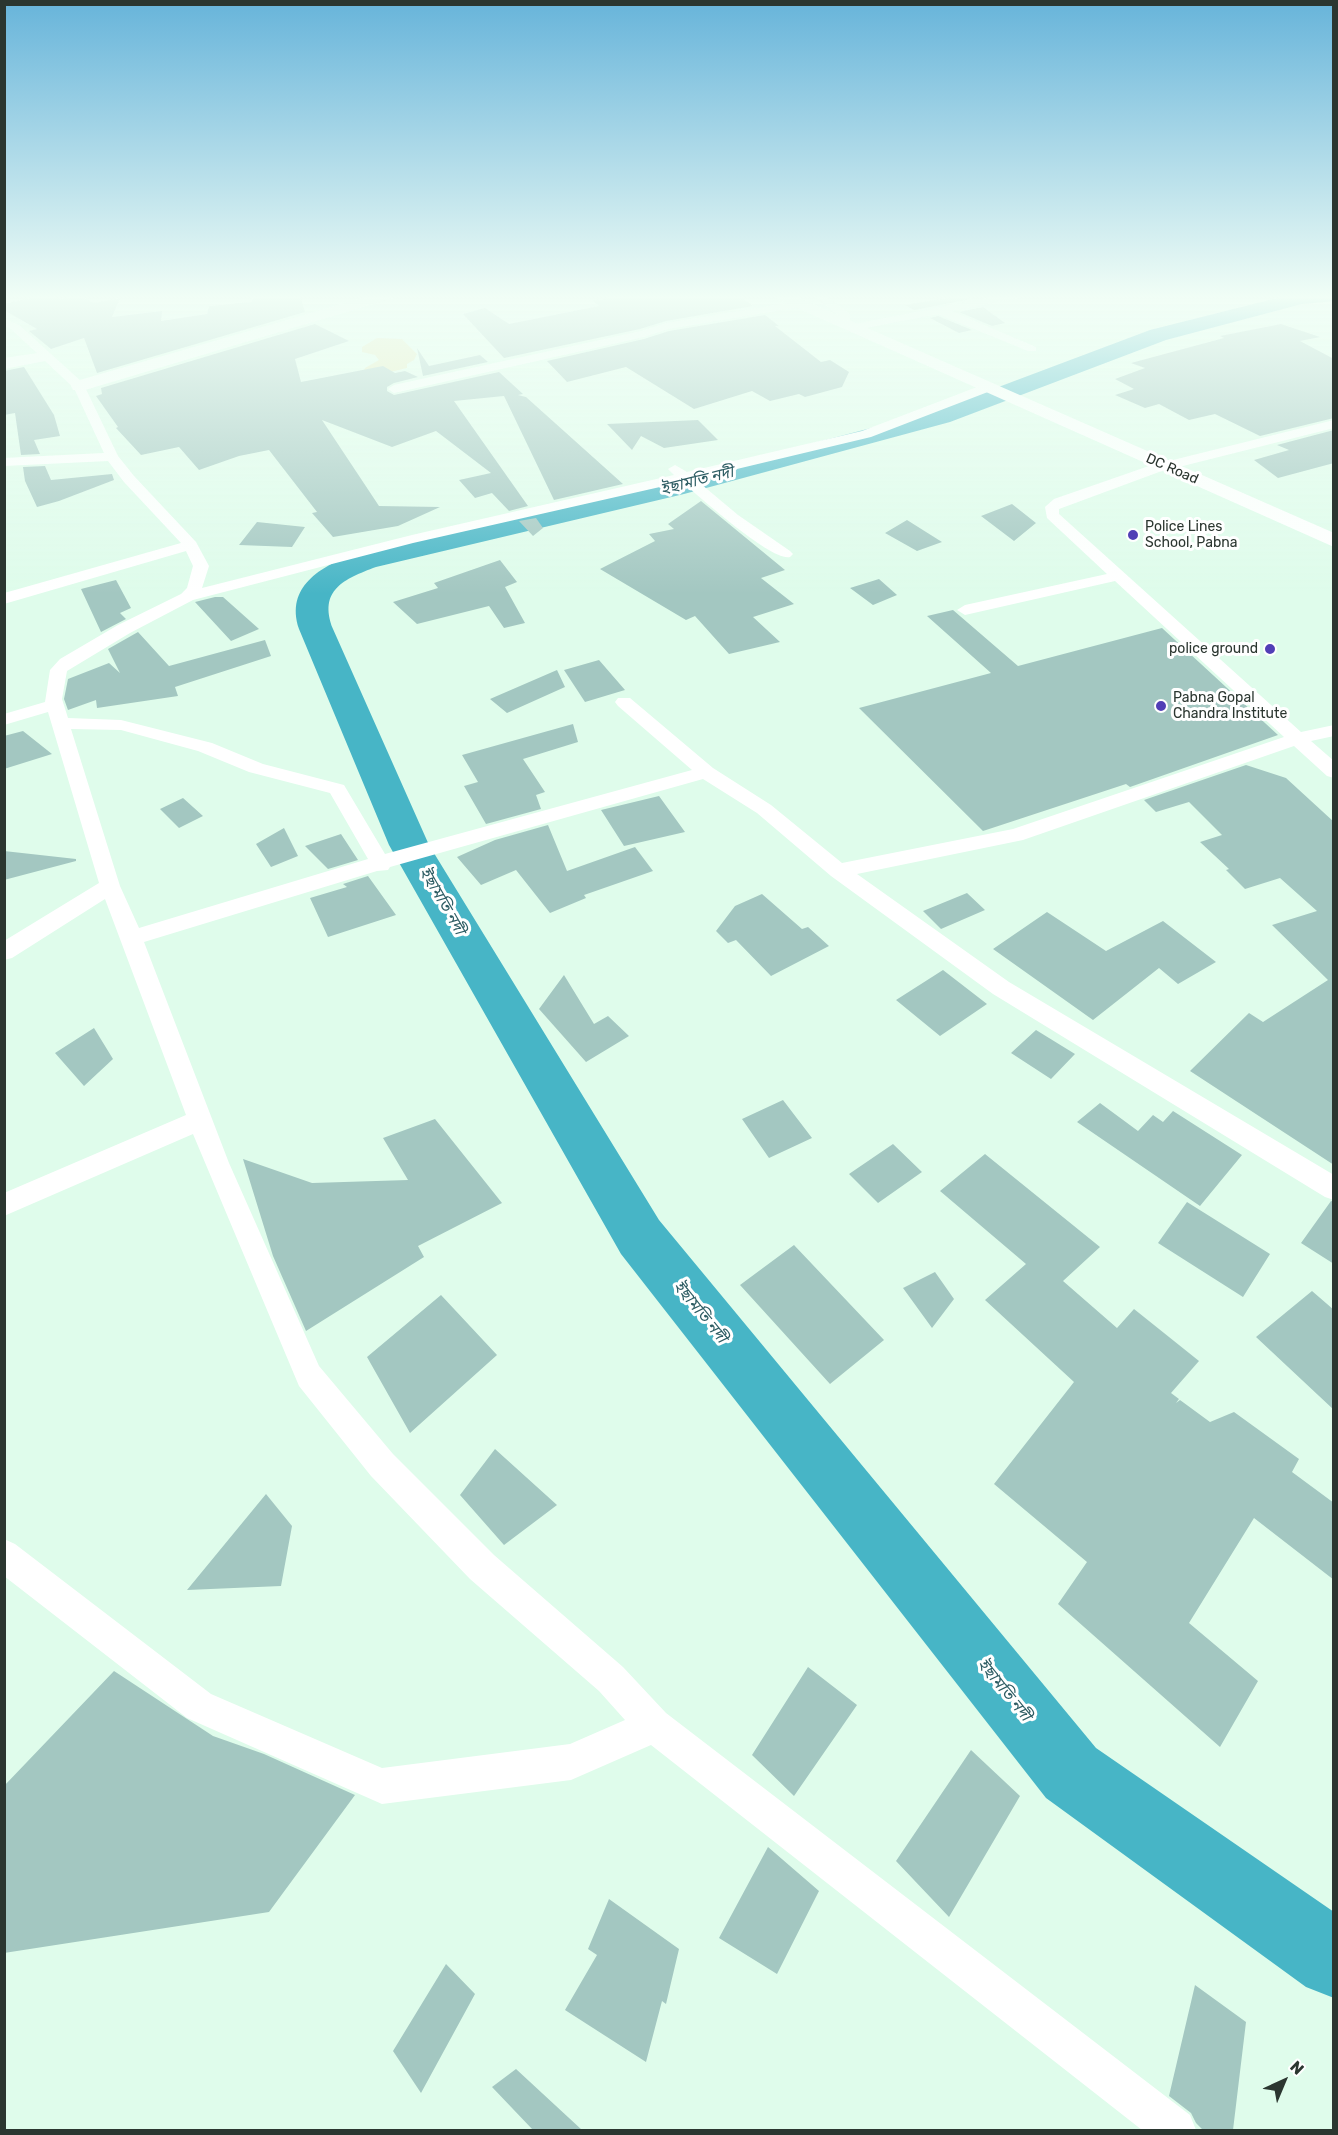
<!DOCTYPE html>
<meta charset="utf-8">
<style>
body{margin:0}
#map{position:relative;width:1338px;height:2135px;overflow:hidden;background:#dffceb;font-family:Rubik,sans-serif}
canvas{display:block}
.frame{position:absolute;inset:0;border:6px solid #2b3630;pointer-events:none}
.north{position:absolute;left:1254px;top:2051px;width:60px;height:60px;-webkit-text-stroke:4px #fff;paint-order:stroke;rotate:44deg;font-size:16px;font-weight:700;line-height:24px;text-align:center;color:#2b3630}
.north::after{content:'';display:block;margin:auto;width:21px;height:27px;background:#2b3630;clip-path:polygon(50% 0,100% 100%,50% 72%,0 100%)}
</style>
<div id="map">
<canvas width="1338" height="2135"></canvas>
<div class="frame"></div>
<div class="north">N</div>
</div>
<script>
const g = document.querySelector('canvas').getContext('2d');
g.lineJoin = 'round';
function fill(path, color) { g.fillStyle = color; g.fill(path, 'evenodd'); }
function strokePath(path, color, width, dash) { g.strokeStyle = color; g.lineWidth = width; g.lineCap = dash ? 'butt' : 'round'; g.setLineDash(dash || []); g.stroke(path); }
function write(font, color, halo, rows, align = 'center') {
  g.font = font + ' Rubik,"Noto Sans Bengali",sans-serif'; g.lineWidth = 6; g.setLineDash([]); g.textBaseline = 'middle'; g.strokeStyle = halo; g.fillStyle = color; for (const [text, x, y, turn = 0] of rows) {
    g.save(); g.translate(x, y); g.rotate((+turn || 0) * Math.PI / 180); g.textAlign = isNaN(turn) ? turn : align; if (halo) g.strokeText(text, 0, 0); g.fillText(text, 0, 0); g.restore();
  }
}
fill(new Path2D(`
 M377 338 402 339 417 354 414 360 407 364V368L382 374 363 373 365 368 379 360 375 355 362 352V347Z`), '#e6e8b4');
fill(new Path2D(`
 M1289 295H1334V301L1302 304 1166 340 950 422 684 494 376 567C344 579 318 590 333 629L429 845 659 1220 1096 1748 1334 1912V1998L1306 1987 1046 1798 621 1254 389 845 299 629C285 586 321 567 355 553L669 481 932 412 1150 330Z`), '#47b5c6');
fill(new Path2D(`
 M44 295H51L60 299 79 295 94 303 120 298 112 317 162 311 161 321 207 314 209 306 252 302 253 295H300L305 312 97 373 84 338 51 349 29 331 37 329 4 310V304Z
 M608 295H738L753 306 666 321 640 329 504 358 463 314 485 308 509 324 599 306 592 300 607 299Z
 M966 295 971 299 914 310 905 305Z
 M983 307 1005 323 992 326 959 312Z
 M765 315 779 326H775L821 362 830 360 849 372 842 387 805 397 799 394 770 401 752 391 694 409 626 367 567 382 547 361 644 339 669 331Z
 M938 316 972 330 959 333 930 318Z
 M315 324 349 341 295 359 301 382 383 366 395 373 405 371 418 377 394 383 387 387V391L394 395 499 372 523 394 518 395 526 397 623 484 554 500 504 396 454 401 528 506 509 511 492 493 475 498 459 480 491 473 436 431 392 447 322 420 379 506 440 507 398 526 333 537 312 513 317 512 269 450 239 456 199 470 179 447 141 455 116 428 118 427 96 396 102 394 101 388Z
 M1281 324 1320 337 1300 341 1334 359V418L1260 436 1215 414 1189 420 1159 404 1145 408 1115 395 1134 389 1115 379 1145 368 1131 363 1224 338 1220 336Z
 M417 348 429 366 480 355 488 362 423 376Z
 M24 367 54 415 60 436 34 440 40 454 21 455 15 413 4 415V371Z
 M698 420 718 440 664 448 641 436 632 450 607 424Z
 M1334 430V463L1278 478 1254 460 1289 450 1277 445Z
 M45 466 51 480 112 474 114 480 59 501 37 507 25 481 23 467Z
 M701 501 785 570 761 578 794 604 753 617 780 642 729 654 695 616 686 620 600 569 655 541 649 534 674 529 668 524Z
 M1012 504 1036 523 1014 541 981 516Z
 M536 518 543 528 533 536 519 521Z
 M907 520 942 542 917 551 885 533Z
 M257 522 305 527 292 547 239 545Z
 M500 560 517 582 505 587 525 623 504 628 489 606 417 624 393 602 438 588 434 583Z
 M879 579 897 595 873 605 850 588Z
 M116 580 131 608 120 613 126 619 101 632 81 589Z
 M215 597H223L259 629 231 641 195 602Z
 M953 610 1018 666 1162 628 1278 735 1130 787 1126 784 983 831 859 708 991 673 927 616Z
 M138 632 169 666 265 640 271 656 175 687 178 696 97 708 96 700 68 710 64 699 68 679 109 663 120 673 108 649Z
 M599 660 625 690 585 702 564 670Z
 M557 670 565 687 507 713 490 699Z
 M573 724 578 742 523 759 545 792 536 795 541 809 486 824 464 786 478 782 462 755Z
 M23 731 52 754 4 769V736Z
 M1246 765 1286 778 1334 822V1165L1190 1071 1249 1013 1263 1022 1328 980 1272 925 1317 911 1280 878 1245 889 1226 870 1229 869 1200 842 1222 835 1189 802 1156 812 1144 800Z
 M659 796 685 832 624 846 601 810Z
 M183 798 203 816 179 828 160 809Z
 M548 825 567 871 635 847 653 871 584 895 586 898 550 913 516 870 481 885 457 857 495 840Z
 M284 828 298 856 271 867 256 844Z
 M341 834 358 860 328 869 305 846Z
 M4 851 76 859V861L4 880Z
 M368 876 396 915 328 937 310 898 347 887 343 884Z
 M967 893 985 910 941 929 923 911Z
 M762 894 802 929 808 927 829 946 771 976 736 940 728 943 716 931 735 906Z
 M1047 912 1106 951 1163 921 1216 962 1178 984 1159 968 1093 1020 993 949Z
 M943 970 987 1004 940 1036 896 1000Z
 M564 975 594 1024 608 1016 629 1036 586 1062 539 1009Z
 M94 1028 113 1059 84 1086 55 1053Z
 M1036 1030 1075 1054 1051 1079 1011 1053Z
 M783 1100 812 1138 769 1158 742 1119Z
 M1100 1103 1138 1131 1153 1115 1163 1122 1173 1111 1242 1155 1200 1206 1077 1122Z
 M435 1119 502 1203 418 1246 424 1257 306 1331 273 1256 243 1159 312 1183 408 1180 383 1138Z
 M893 1144 922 1172 878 1203 849 1174Z
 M985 1154 1100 1247 1063 1281 1117 1328 1134 1309 1199 1361 1171 1393 1179 1399 1176 1403 1180 1400 1210 1422 1234 1412 1299 1459 1292 1472 1334 1503V1580L1254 1518 1189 1623 1258 1681 1220 1747 1058 1604 1087 1562 994 1484 1074 1382 985 1300 1026 1264 940 1191Z
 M1331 1201 1334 1202V1264L1301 1243Z
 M1187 1202 1270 1254 1243 1297 1158 1243Z
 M794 1245 884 1340 830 1384 740 1285Z
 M935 1272 954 1299 932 1328 903 1288Z
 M1312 1291 1334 1310V1410L1256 1337Z
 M441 1295 497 1355 410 1433 367 1357Z
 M495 1449 557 1505 504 1545 460 1495Z
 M266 1494 292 1526 281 1586 187 1590Z
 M808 1667 857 1705 794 1796 752 1755Z
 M114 1671 213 1736 264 1754 355 1795 269 1912 4 1953V1786Z
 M971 1750 1020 1796 949 1917 896 1861Z
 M768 1847 819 1891 777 1974 719 1938Z
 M609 1899 679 1949 666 2004 662 2001 646 2062 565 2010 597 1955 588 1949Z
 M446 1964 475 1994 421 2093 393 2051Z
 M1195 1985 1246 2022 1233 2130H1203L1196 2123 1191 2113 1169 2096Z
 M516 2069 582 2130H533L492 2087Z`), '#a3c7c1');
fill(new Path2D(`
 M45 352 47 355 4 362V358Z`), '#fff');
fill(new Path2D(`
 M813 295H824L850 314V325H842L840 317Z
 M1003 295H1023L1018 298 951 311 1036 347V351H1028L938 314 855 330 849 327 855 324Z
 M801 301 805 302V306L668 329 644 337 394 393 388 389 394 385 641 331 666 323Z
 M4 319 19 325 83 383 118 456 134 476 196 542 209 566 202 588 412 535 674 475 668 469 675 465 687 472 862 431 985 384H993L995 387 993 390 871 437 695 479 738 515 790 551 793 554 790 557C772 562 699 496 682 482L413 543 193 600 130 633 67 671 62 699 68 718 121 720 212 743 263 764 344 785 385 854 692 770 618 706 615 702 618 698H630L713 768 771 805 842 863 1013 829 1284 737 1115 581 965 615 957 610 965 605 1107 574 1047 518 1045 507 1054 499 1149 466 1334 420V428L1159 472 1059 509V514L1301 732 1334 725V736L1311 741 1334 761V778L1327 776 1294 746 1023 840 857 874 1009 982 1334 1175V1200L1325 1197 993 994 831 876 757 813 703 779 390 867 388 870 377 871 144 942 229 1163 319 1366 393 1454 494 1555 623 1667 666 1713 1190 2115 1196 2130H1142L651 1745 571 1780 382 1804 187 1718 4 1576V1539L15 1544 211 1694 382 1768 570 1744 625 1720 599 1691 470 1579 371 1476 299 1386 193 1134 4 1216V1193L186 1115 105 899 12 958 4 960V941L99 883 48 712 4 725V714L45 702 50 670 60 659 118 625 181 594 187 588 193 566 186 551 4 604V593L15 590 181 543 124 482 108 461 4 466V458L104 453 74 388 45 361 4 369V361L39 355 11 329 4 326ZM71 729 121 730 198 751 249 772 330 793 368 859 139 928 120 886Z`), '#fff');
fill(new Path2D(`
 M373 295H395L393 298 85 390H73L71 386 73 382Z
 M773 295H792L1334 533V547L775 298Z`), '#fff');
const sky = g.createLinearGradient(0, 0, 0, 594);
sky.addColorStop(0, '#67b4da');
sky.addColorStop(0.5, '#f1fef6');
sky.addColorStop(1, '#f1fef600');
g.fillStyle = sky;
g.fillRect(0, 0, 1338, 594);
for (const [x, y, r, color] of [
 [1133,535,6,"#513eb6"],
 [1270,649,6,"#513eb6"],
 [1161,706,6,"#513eb6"]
]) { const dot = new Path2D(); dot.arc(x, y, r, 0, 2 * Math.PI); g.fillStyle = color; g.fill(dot); strokePath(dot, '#fff', 2); }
write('14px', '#2b3630', '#fff', [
 ["DC Road",1172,469,24]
]);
write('14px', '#2b3630', '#fff', [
 ["Police Lines",1145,527],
 ["School, Pabna",1145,543],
 ["police ground",1258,649,"right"],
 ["Pabna Gopal",1173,698],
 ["Chandra Institute",1173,714]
], 'left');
write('italic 16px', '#2d5c63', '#fff', [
 ["ইছামতি নদী",697,481,-14],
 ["ইছামতি নদী",442,901,60],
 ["ইছামতি নদী",700,1312,51],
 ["ইছামতি নদী",1004,1690,51]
]);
</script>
